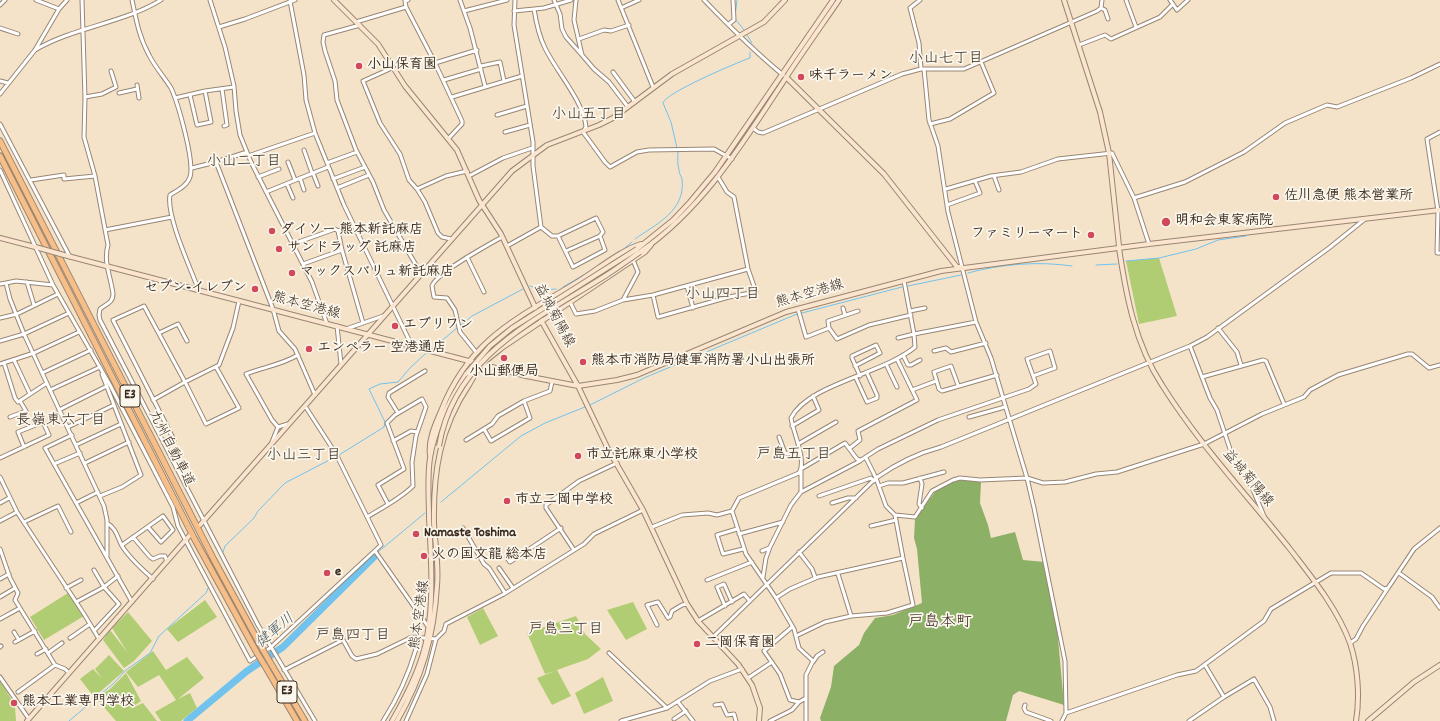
<!DOCTYPE html>
<meta charset="utf-8">
<style>
body{margin:0}
canvas{display:block;background:#f5e3c9}
</style>
<canvas width="1440" height="721"></canvas>
<script>
const g = document.querySelector('canvas').getContext('2d');
g.lineJoin = 'round';
function fill(path, color) { g.fillStyle = color; g.fill(path, 'evenodd'); }
function strokePath(path, color, width, dash) { g.strokeStyle = color; g.lineWidth = width; g.lineCap = dash ? 'butt' : 'round'; g.setLineDash(dash || []); g.stroke(path); }
function write(font, color, halo, rows, align = 'center') {
  g.font = font + ' Dekko,"Klee One",sans-serif'; g.lineWidth = 3.5; g.setLineDash([]); g.textBaseline = 'middle'; g.strokeStyle = halo; g.fillStyle = color; for (const [text, x, y, turn = 0] of rows) {
    g.save(); g.translate(x, y); g.rotate((+turn || 0) * Math.PI / 180); g.textAlign = isNaN(turn) ? turn : align; if (halo) g.strokeText(text, 0, 0); g.fillText(text, 0, 0); g.restore();
  }
}
fill(new Path2D(`
 M1159 258 1177 316 1139 324 1126 261Z
 M68 593 84 616 44 640 30 617Z
 M205 600 217 617 178 642 167 629Z
 M633 602 647 629 626 640 607 610Z
 M483 608 498 636 480 645 467 617Z
 M128 612 152 641 134 661 124 668 103 640 110 630 128 653 112 628Z
 M576 616 585 634 601 649 588 659 557 670 571 696 552 705 537 678 555 671 545 674 527 633Z
 M153 651 166 670 187 657 204 678 178 699 190 693 197 708 181 721H161L155 712 176 700 159 675 138 687 126 672Z
 M109 655 124 671 94 697 80 679 93 669 102 678 95 669Z
 M126 673 141 701 130 709 143 703 157 721H116L96 698 110 689Z
 M603 677 613 701 584 714 575 693Z
 M0 680 15 706 16 721H0Z`), '#b1cd73');
fill(new Path2D(`
 M959 480 981 482 980 503 988 525 991 538 1015 532 1023 560 1045 562 1056 616 1064 705 1019 691 1013 695 1006 721H821L820 718 831 687 834 666 859 645 864 633 875 618 893 615 922 603 917 549 914 538 915 519 937 489Z`), '#8cb065');
strokePath(new Path2D(`
 M735 17 737 0
 M736 20 745 31
 M747 35 752 43
 M677 148 671 122 663 103C665 93 736 63 750 58V52
 M635 239C656 224 686 211 682 179 681 176 679 173 679 170 677 164 678 157 678 151
 M620 252 632 242
 M1126 261 1159 258 1196 249 1218 240 1246 236
 M1096 265 1117 264
 M968 273C1001 264 1038 261 1072 266
 M530 286 541 290 556 289
 M908 286 961 275
 M563 287 594 269
 M802 313 902 287
 M460 326 472 316 523 289
 M433 348 457 328
 M590 405 644 378 797 314
 M441 502 521 436 545 423 585 407
 M223 552 225 546 254 518 258 511 285 483 339 455 384 427 385 422 369 389 380 384 398 382 410 368 426 353
 M378 552 425 513
 M69 721 114 683 126 670 150 653 159 636 206 593 209 586`), '#71c2ed', 1);
strokePath(new Path2D(`
 M187 721 247 671 283 647 376 555`), '#71c2ed', 7);
const street = new Path2D(`
 M36 0 59 9
 M82 0 85 98 84 137 95 176 108 245C103 262 111 277 113 294 113 303 106 304 100 309L99 315 100 320 258 625 315 721
 M132 0C136 19 139 37 149 55 155 67 164 77 171 88 178 103 195 162 190 177 187 186 178 190 170 195 166 216 191 269 199 291
 M210 0 225 47 234 86 236 111 240 135 251 162 312 282 327 324
 M408 0 405 1 406 7 435 63 462 121V124L448 139
 M460 0 470 28 485 86
 M515 0 514 25 533 142V166L541 227 552 236H558L596 218 603 232 600 236 605 250 573 267 558 236
 M554 0 560 14 562 29 566 37 582 55 574 20 576 0
 M618 0 653 87
 M704 0C729 26 755 52 783 75
 M920 0 910 8 919 43 921 69
 M1126 0 1136 27
 M1170 0 1177 10 1188 0
 M290 1 304 75 306 100 315 133 344 205 412 346
 M0 5 5 0
 M621 8 639 0
 M1101 8 1105 10 1108 19
 M534 9C536 22 539 36 545 48 556 71 584 102 586 127L583 132 605 162 610 167 637 152 649 150 714 149 732 159
 M464 11 507 0
 M514 11 544 8 571 0
 M356 22 406 7
 M729 24 734 20 733 0
 M360 25 324 35 323 42 325 51 335 81 337 100 356 150 373 182 384 210 416 265
 M219 27 245 19 295 0
 M0 28 18 34
 M579 39 604 30 611 31 629 25
 M1079 45 1105 35 1111 39 1160 17 1173 4
 M35 50C74 27 124 23 161 0
 M582 55 594 69 609 82 628 107
 M435 63 477 50
 M481 66 500 62 504 81
 M392 68 363 81 380 123 400 154 409 180 417 189 446 176 467 171
 M924 69 929 120 938 146 948 212 976 322 991 358 1027 478 1034 508 1065 661 1066 713 1062 721
 M613 72 635 102
 M444 80 481 69
 M0 81 8 83
 M137 85 139 98
 M222 89 227 125 224 126
 M119 93 137 89
 M0 94 35 50 59 9 67 0
 M190 95 197 125 211 122 205 91
 M85 97 102 94 116 87 111 71
 M452 97 522 76
 M175 98 205 91 234 87
 M497 115 527 106
 M0 124 70 257
 M930 124 950 119 994 93 981 62
 M753 128 758 132 763 133 902 74 921 69H964L1097 11 1101 8 1102 0
 M505 132 530 125
 M1440 132 1427 139 1438 211 1437 253H1440
 M304 150 312 173
 M248 156 315 133
 M216 162 247 152
 M288 162 295 180
 M327 163 357 152
 M192 168 216 162 273 309 279 331 295 349 315 395
 M0 170 53 285 110 385 173 507 178 526 250 661 270 648 381 545 336 454 305 406
 M313 173 318 186
 M469 176 503 158 532 148
 M994 176 999 190
 M258 177 279 169
 M300 178 304 190
 M333 179 365 167
 M31 180 64 175V179L95 176
 M287 184 293 198
 M337 188 369 175
 M417 189 425 202 438 233 442 237 451 239
 M946 189 991 176 1021 172 1058 159 1112 153 1134 198 1149 244
 M266 192 328 167
 M1134 198 1185 182 1244 152 1285 123 1327 105 1337 107 1411 78 1440 64
 M947 205 980 193 975 181
 M105 230 172 217
 M293 244 335 229 338 231 354 225
 M507 246 541 227
 M342 250 363 323
 M566 251 600 236
 M467 257 484 292
 M303 264 342 250 338 231
 M27 282 34 305
 M6 283 16 281 53 285
 M0 284 6 283 10 299 24 334 104 506 107 520V556
 M687 286 693 308
 M653 295 658 317 729 297 756 292 748 269 734 197 727 192 718 177
 M623 300 653 295 748 269
 M570 302 576 314 595 311 623 300 638 272 633 260
 M843 308 845 315
 M798 309 806 337 829 328 837 339 869 325 911 315
 M910 311 925 308
 M0 318 17 314 58 294
 M337 326 341 364
 M829 328 828 321 858 311
 M1218 328 1237 352 1241 365
 M346 329 383 316
 M159 333 178 324 187 341
 M898 338 914 334 904 281
 M0 341 24 334 69 313
 M1190 346 1210 398 1217 410 1234 461 1251 485 1264 516
 M934 351 946 348 951 352 986 343
 M476 352 460 332 455 310 447 298 434 297 432 286C436 273 488 245 502 237
 M903 355 908 365H911L920 360
 M14 360 30 394
 M4 363 15 398 18 402 47 383
 M0 364 34 353 79 332
 M886 364 897 387
 M855 366 880 353 876 345 852 356V358L860 376
 M42 373 91 350
 M1202 377 1263 360 1266 361 1284 404
 M856 378 867 402 877 398V395L867 373
 M958 385 951 366 934 372 939 389 942 391 997 375
 M50 390 100 367
 M912 390 936 381
 M153 400 185 382 206 424 239 408 216 367
 M59 410 107 386
 M398 413 388 397 389 393 425 371
 M10 417 26 411 20 401
 M969 417 1005 407
 M288 424 278 427 272 420 246 374C264 367 281 365 298 355
 M792 426 819 410 813 396
 M68 427 114 405
 M484 429 491 441 530 418 524 401
 M72 435 45 448 132 602
 M779 437 785 453 788 454 799 450
 M174 440 113 320 144 306 185 382 219 365 233 328 239 301
 M466 440 492 424 498 416 524 401 550 391 552 382
 M393 441 411 431 417 432
 M272 442 278 427
 M798 444 836 422
 M76 445 121 424
 M850 448 860 440 858 431 917 400 897 359
 M0 458 49 435 43 422 18 432 24 447
 M85 463 129 442
 M54 464 80 453
 M0 477 17 512 84 614 99 639
 M920 478 922 484 919 504 922 508
 M879 486 888 483H903L944 472
 M801 492V469L845 443 857 459 861 460 878 449 938 420 1029 389 1036 384 1027 359 1050 351 1055 368 1033 376
 M100 496 122 487 141 475 102 374
 M819 496 871 478 874 481
 M0 503 9 498
 M76 503 98 492
 M832 503 848 498H856
 M732 511 746 554 776 598 794 629 799 648 813 661 806 675V698L799 702 792 710 770 721
 M895 515 915 517 932 491 953 480 960 478 980 480 1027 478 1043 483 1065 482 1096 474 1117 472 1204 444 1262 414 1304 397 1310 390 1338 375 1408 354H1412L1429 368 1440 365
 M367 517C382 508 400 499 413 486L412 462 416 436 426 407 422 399 395 415 387 423 404 469 378 485 388 504
 M0 521 17 512
 M24 522 58 506 71 532
 M107 523C117 529 117 537 122 546 130 559 142 569 153 579
 M871 526 896 520
 M652 527 682 515 708 513 717 515 732 511 739 498 799 473C807 461 793 432 791 418 808 384 883 374 915 347L914 334 976 322
 M463 528 484 564 489 568 505 593
 M737 529 717 535 723 554 743 549
 M739 534 783 522
 M133 537 150 557 153 559 160 556H165L167 562
 M122 545 163 516 173 530 161 542 148 527
 M0 549 10 578 18 593 15 600 55 665 65 669 69 673
 M574 550 546 508V505L579 481 617 463
 M375 551 429 628
 M762 551 769 548
 M799 552 812 569 815 577
 M507 558 510 562 561 528
 M499 568 513 588
 M94 570 104 587 119 604 94 631
 M1399 573 1432 597 1440 608
 M763 577 766 558 770 547 791 505 801 492 860 461
 M0 579 9 574
 M707 580 752 562
 M66 588 81 580
 M0 597 15 588
 M776 598 790 589 818 577 903 558 895 515 886 506 876 478 866 458
 M76 602 104 587 118 576
 M725 606 717 587 724 584 732 602
 M851 616 887 613 913 605 903 558
 M670 617 672 611 682 605 687 604
 M0 619 20 608
 M698 621 744 594 749 600
 M657 625 647 605 658 602 668 618
 M792 627 764 651 780 674 790 700 799 702
 M14 632 19 640
 M796 636 825 622 851 616 838 574
 M713 637 876 478C896 464 918 453 941 447L1190 346 1207 337 1329 248 1365 219
 M70 638 90 624
 M15 642 35 631
 M1350 643 1356 639 1363 626 1388 588
 M0 647 1 646
 M48 653 62 643
 M609 653 667 708
 M37 654 46 649
 M813 662 817 656 823 652
 M284 670 343 640 352 656 356 659 377 654 412 637 436 639 444 631 446 624 504 594 584 544 594 534 643 510
 M0 677 29 719
 M748 678 772 662
 M18 692 55 665
 M1224 697 1254 679 1270 707 1274 721
 M678 702 693 721
 M715 705 722 704 727 715 734 714 736 721
 M1025 705 1024 708 1026 712 1051 721
 M1066 713 1177 675 1196 671 1264 621 1271 609 1331 573H1361L1384 589 1388 588 1414 549 1440 528
 M674 719 686 711
 M383 721C398 698 408 676 416 649L409 638
 M406 721 427 674 436 639
 M621 721 667 708 710 681 742 669
 M806 721V698
 M1189 721 1224 697 1205 665`);
const secondary = new Path2D(`
 M334 0 378 44 405 86 457 150 479 200 501 234 542 322 578 386 608 449 643 510 687 604 698 621 738 664 752 685 760 708 759 721
 M1064 0 1100 112 1109 153 1119 246
 M786 77 884 174 957 267H961
 M0 238 39 248
 M1119 248C1126 295 1135 344 1162 385 1199 444 1247 495 1290 549 1313 579 1337 608 1350 643 1358 667 1360 697 1356 721
 M637 249 673 220 690 202 715 172 833 0
 M640 252C704 208 745 140 787 76 804 50 822 25 839 0
 M64 255 526 376 578 386 617 380 637 375 786 312 941 271 1149 244 1440 210
 M430 455C428 440 435 425 441 411 470 338 517 319 579 281 597 270 621 250 641 244
 M200 525 512 171 547 145 599 125 613 118 672 74 764 22 785 0
 M27 721 190 535
 M392 721C407 695 422 666 427 637 434 598 431 558 429 518 429 498 427 478 430 458 435 427 450 399 466 374
 M397 721C422 678 434 636 437 586 439 565 435 544 434 523 433 472 440 428 469 385 473 378 477 370 482 365 488 358 496 353 503 347L645 252 651 245
 M1368 721 1414 682 1440 665`);
const highway = new Path2D(`
 M0 141 214 560 263 650
 M0 156 194 538 257 653
 M270 662 305 721
 M265 666 297 721`);
strokePath(street, '#988674', 5);
strokePath(secondary, '#988674', 6);
strokePath(highway, '#988674', 7);
strokePath(street, '#fff', 3);
strokePath(secondary, '#fce5cf', 4);
strokePath(highway, '#f7be87', 5);
const secondaryBridge = new Path2D(`
 M39 248 64 255
 M466 374 490 346 512 328 637 249
 M439 446C454 357 533 321 602 278 615 270 627 261 640 252`);
const highwayBridge = new Path2D(`
 M263 650 270 662
 M257 653 265 666`);
strokePath(secondaryBridge, '#988674', 6, []);
strokePath(highwayBridge, '#988674', 7, []);
strokePath(secondaryBridge, '#fce5cf', 4);
strokePath(highwayBridge, '#f7be87', 5);
for (const [x, y, r, color] of [
 [359,66,4,"#d1495b"],
 [801,77,4,"#d1495b"],
 [1276,197,4,"#d1495b"],
 [1166,222,5,"#d1495b"],
 [272,231,4,"#d1495b"],
 [1091,235,4,"#d1495b"],
 [279,249,4,"#d1495b"],
 [292,273,4,"#d1495b"],
 [255,289,4,"#d1495b"],
 [395,326,4,"#d1495b"],
 [309,349,4,"#d1495b"],
 [504,358,4,"#d1495b"],
 [583,362,4,"#d1495b"],
 [578,456,4,"#d1495b"],
 [507,501,4,"#d1495b"],
 [416,534,4,"#d1495b"],
 [424,556,4,"#d1495b"],
 [327,573,4,"#d1495b"],
 [697,644,4,"#d1495b"],
 [14,703,4,"#d1495b"]
]) { const dot = new Path2D(); dot.arc(x, y, r, 0, 2 * Math.PI); g.fillStyle = color; g.fill(dot); strokePath(dot, '#fbf7ec', 1.5); }
for (const [x, y, w] of [
 [130,396,20],
 [287,692,20]
]) { const box = new Path2D(); box.roundRect(x - w / 2, y - 11, w, 22, 3); g.fillStyle = '#fbf7ec'; g.fill(box); strokePath(box, '#3b2a1e', 1); }
write('bold 13px', '#3b2a1e', null, [
 ["E3",130,396],
 ["E3",287,692]
]);
write('bold 14px', '#3b2a1e', '#fbf7ec', [
 ["小山保育園",367,66],
 ["味千ラーメン",809,77],
 ["佐川急便 熊本営業所",1284,197],
 ["明和会東家病院",1175,222],
 ["ダイソー 熊本新託麻店",280,231],
 ["ファミリーマート",1083,235,"right"],
 ["サンドラッグ 託麻店",287,249],
 ["マックスバリュ新託麻店",300,273],
 ["セブン-イレブン",247,289,"right"],
 ["エブリワン",403,326],
 ["エンペラー 空港通店",317,349],
 ["熊本市消防局健軍消防署小山出張所",591,362],
 ["小山郵便局",504,373,"center"],
 ["市立託麻東小学校",586,456],
 ["市立二岡中学校",515,501],
 ["Namaste Toshima",424,534],
 ["火の国文龍 総本店",432,556],
 ["e",335,573],
 ["二岡保育園",705,644],
 ["熊本工業専門学校",22,703]
], 'left');
write('14px', '#3b2a1e', '#fbf7ec', [
 ["熊本空港線",810,295,-16],
 ["熊本空港線",306,307,15],
 ["益城菊陽線",553,316,62],
 ["九州自動車道",170,449,63],
 ["益城菊陽線",1247,479,50],
 ["熊本空港線",421,615,-82]
]);
write('15px', '#3b2a1e', '#fbf7ec', [
 ["小山七丁目",946,60],
 ["小山五丁目",589,116],
 ["小山二丁目",244,163],
 ["小山四丁目",723,296],
 ["長嶺東六丁目",61,422],
 ["戸島五丁目",794,456],
 ["小山三丁目",304,457],
 ["戸島三丁目",566,631],
 ["戸島四丁目",353,637]
]);
write('italic 15px', '#4b585c', '#fbf7ec', [
 ["健軍川",276,632,-40]
]);
write('16px', '#3b2a1e', '#fbf7ec', [
 ["戸島本町",940,624]
]);
</script>
